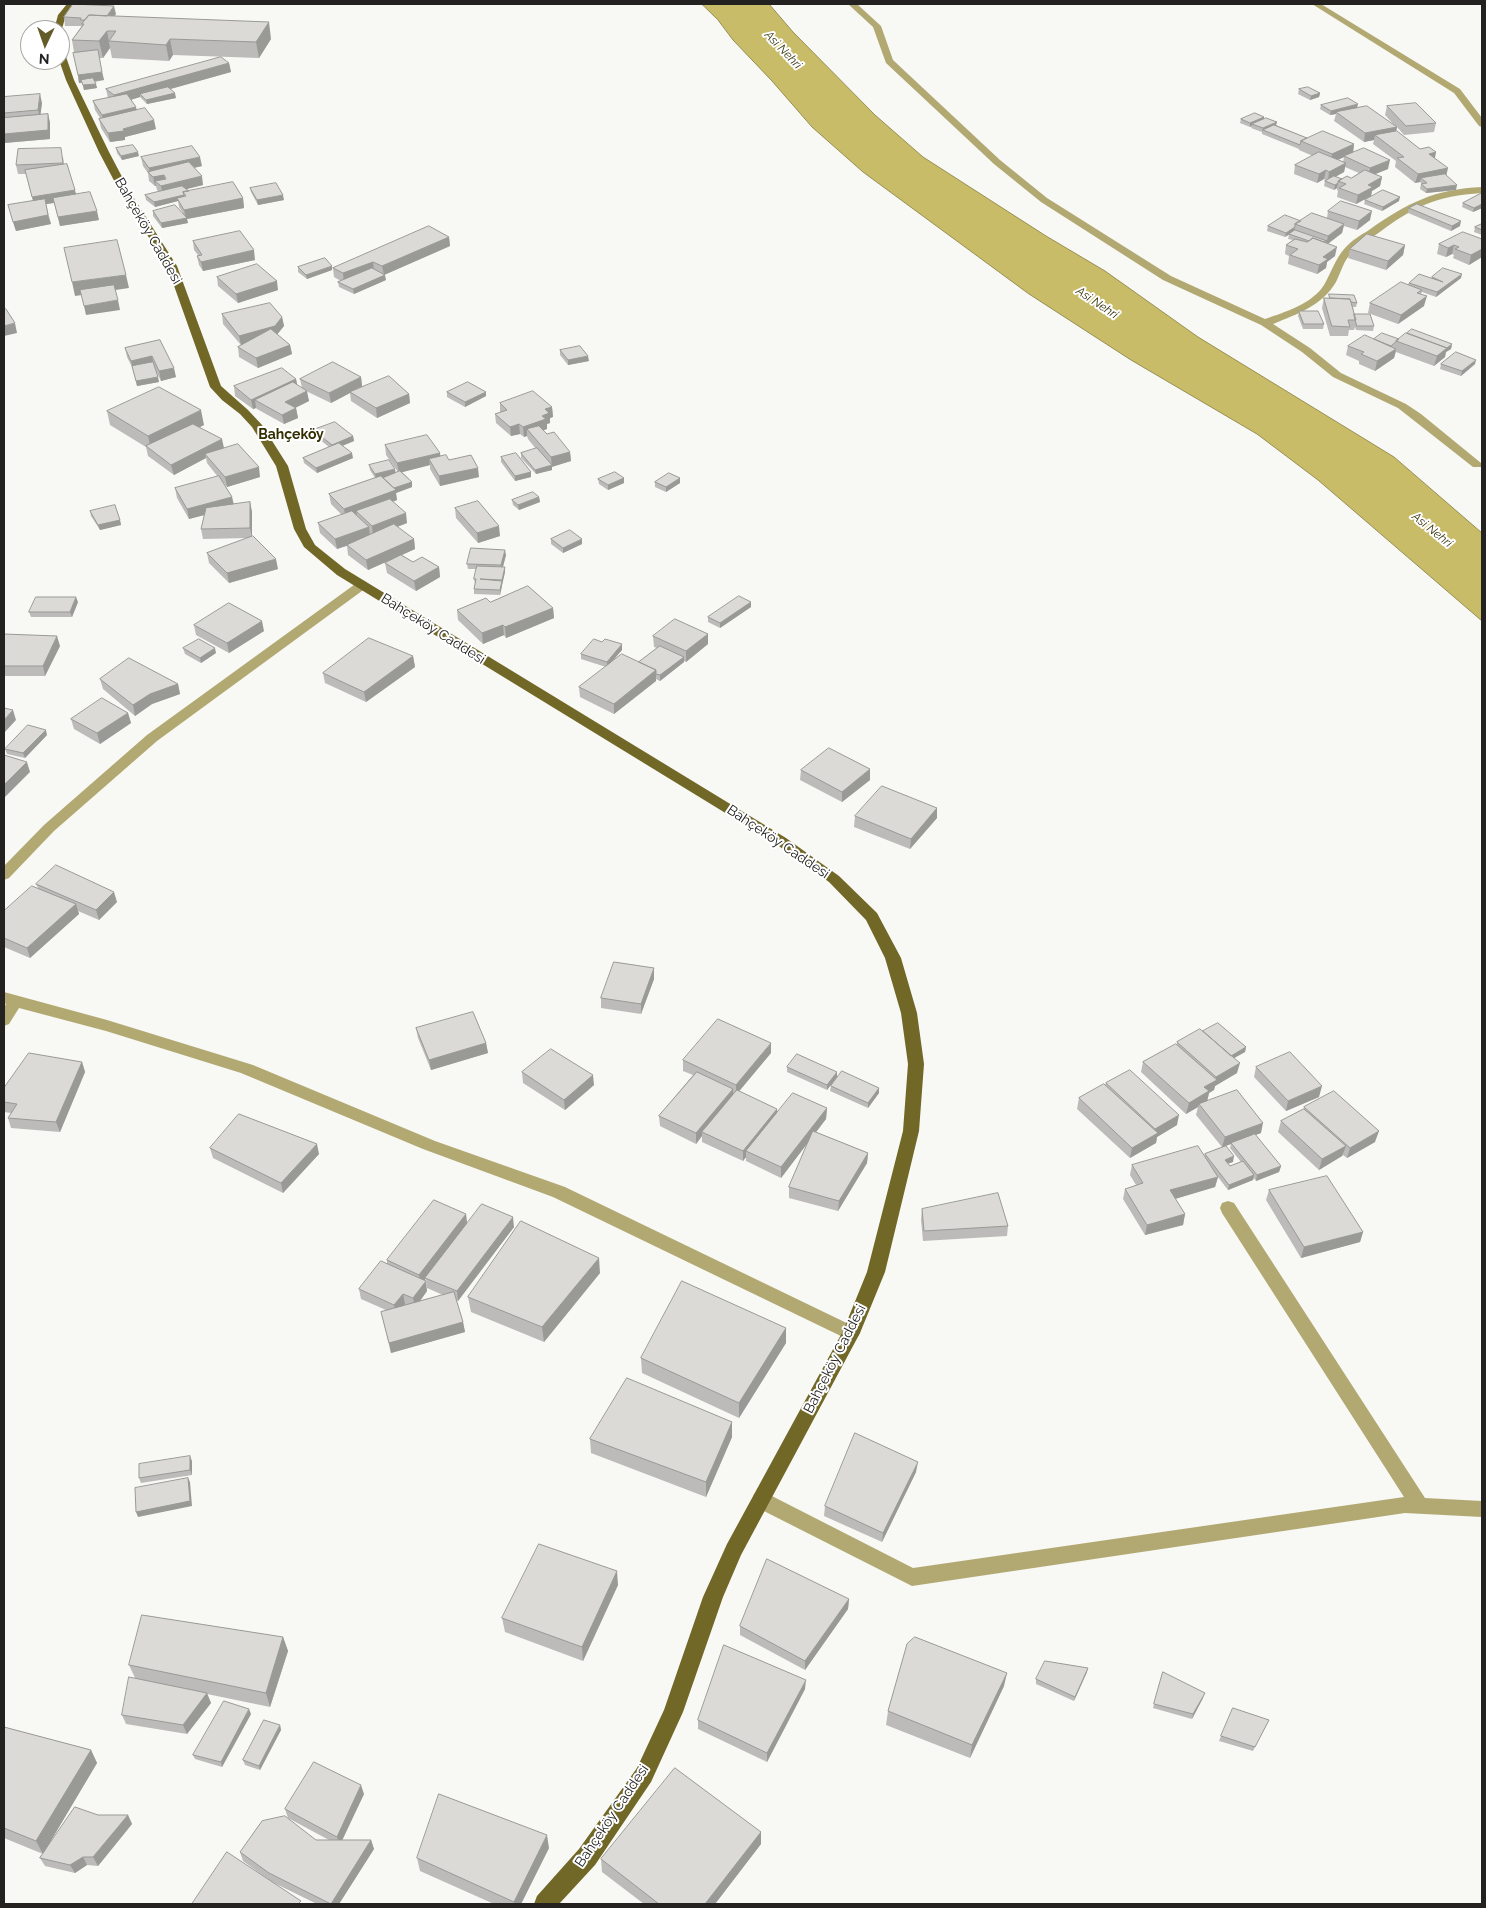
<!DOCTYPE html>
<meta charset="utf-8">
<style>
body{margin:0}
#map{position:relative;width:1486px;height:1908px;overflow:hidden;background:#f8f8f4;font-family:Raleway,sans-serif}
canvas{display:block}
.frame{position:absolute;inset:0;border:5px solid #232221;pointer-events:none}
.north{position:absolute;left:20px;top:20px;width:50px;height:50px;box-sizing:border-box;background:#fff;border:1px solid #a7a7a6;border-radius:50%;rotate:183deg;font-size:14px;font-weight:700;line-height:20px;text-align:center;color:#232221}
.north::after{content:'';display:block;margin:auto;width:18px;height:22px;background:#635b28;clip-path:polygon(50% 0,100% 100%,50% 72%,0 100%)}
</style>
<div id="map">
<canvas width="1486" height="1908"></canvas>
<div class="frame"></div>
<div class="north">N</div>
</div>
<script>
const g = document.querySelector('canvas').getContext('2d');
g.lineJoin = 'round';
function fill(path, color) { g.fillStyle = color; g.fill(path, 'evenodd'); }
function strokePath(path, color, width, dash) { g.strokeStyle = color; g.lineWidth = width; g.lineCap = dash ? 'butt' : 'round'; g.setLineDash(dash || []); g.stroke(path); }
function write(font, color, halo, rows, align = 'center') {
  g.font = font + ' Raleway,sans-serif'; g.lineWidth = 4; g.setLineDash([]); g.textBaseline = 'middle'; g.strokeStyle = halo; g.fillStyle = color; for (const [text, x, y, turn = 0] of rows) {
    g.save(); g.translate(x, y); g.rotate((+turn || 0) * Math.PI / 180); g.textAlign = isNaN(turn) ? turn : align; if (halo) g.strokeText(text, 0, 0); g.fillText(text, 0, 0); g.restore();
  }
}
const water = new Path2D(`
 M702 4H769L793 32 875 115 923 157 1046 236 1105 271 1198 337 1394 457 1482 533V621L1318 480 1257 434 1131 360 1029 294 863 172 812 127 772 81 733 40 718 20Z`);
fill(water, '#c9bc68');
strokePath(water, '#978e53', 1);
fill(new Path2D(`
 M848 4H857L881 26 893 60 1000 160 1047 198 1171 276 1265 319C1285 312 1312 304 1324 285 1331 273 1335 259 1345 248 1352 240 1361 235 1369 230 1407 203 1435 189 1482 187V193C1435 196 1415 206 1377 234 1369 239 1359 244 1352 252 1344 260 1341 272 1336 282 1322 306 1297 314 1273 324L1310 348 1341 373 1406 404 1421 414 1481 463V467H1473L1398 408 1333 377 1302 352 1261 325 1163 280 1041 202 994 164 886 63 873 27Z
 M1312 4H1321L1460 89 1482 118V127L1479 126 1454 93Z
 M362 581 366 582 368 585 366 588 157 741 54 831 9 878 4 880V866L44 825 147 735 358 582Z
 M4 992 107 1020 253 1065 435 1141 565 1187 857 1328 860 1333 857 1338 851 1340 845 1338 553 1197 423 1149 241 1073 106 1031 19 1008 9 1024 4 1026V1007L6 1004 4 1003Z
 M1228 1201 1234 1203 1425 1498 1482 1501V1517L1405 1513 912 1586 754 1506 752 1500 754 1494 761 1492 768 1494 913 1568 1404 1497 1222 1213 1220 1208 1222 1203Z`), '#b2a972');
fill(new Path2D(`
 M67 4H75L66 15 61 32 60 30H54L58 15Z
 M60 48 64 51 74 80 109 152 130 192 177 266 221 386 248 410 262 425 288 466 306 529 315 545 345 569 786 838 839 876 877 913 901 958 917 1013 924 1064 919 1131 885 1272 860 1333 741 1555 723 1597 683 1712 651 1782 595 1865 559 1904H534L537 1896 579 1849 637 1768 664 1710 703 1597 727 1544 843 1331 867 1272 903 1131 908 1064 901 1013 885 958 866 920 829 882 776 844 337 575 304 547 294 529 276 466 252 427 240 414 222 400 210 387 167 266 120 192 99 152 66 80 59 60Z`), '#716727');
fill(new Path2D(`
 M116 14 114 16 271 39 259 58 173 55 169 61 112 58 110 48 103 58H99L104 80 95 82 97 88 84 90 82 83H79L72 40 81 27V26H65L64 17Z
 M229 63 231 72 170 89 176 98 147 104 140 97 131 100 136 110 156 129 125 137V140L110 142 101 128 99 119 100 118 95 110 93 101 108 98 106 89Z
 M1299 89 1320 93 1319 97 1310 100 1298 94Z
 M4 97 42 103 40 115 48 114 50 123V139L4 143Z
 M1321 105 1357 108 1395 126 1385 115 1387 106 1436 123 1434 132 1404 135 1397 127 1396 132 1420 149 1436 152 1435 158 1456 190 1426 193 1420 189 1421 184H1422L1420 182 1415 183 1395 167 1396 161 1373 144 1374 140 1364 142 1334 121 1336 114 1330 115 1320 109Z
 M1264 117V119L1276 125 1307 138 1354 144 1353 153 1388 169 1375 174 1382 177 1380 186 1372 191 1371 196 1356 204 1337 197 1338 191 1337 190V188L1334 190 1324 186 1325 181 1326 180 1324 179 1317 183 1294 174 1295 165 1313 156 1299 150V149L1262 134V132L1251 128 1252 126 1250 127 1240 123 1241 119ZM1344 157 1343 162 1338 160ZM1345 167 1359 173 1351 178 1342 179 1335 177 1344 172Z
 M116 148 139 156 122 160 117 153Z
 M63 157 64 164 76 194 99 220 60 226 54 203 46 204 51 224 16 231 8 205 33 201 26 174H18L16 165Z
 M141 157 202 166 194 168 203 185 186 189 189 191 243 198 244 208 187 219 188 223 162 228 153 216V211L183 213 179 207 178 201 155 207 146 200 145 195 159 192 157 190 156 186H155L149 181 148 173 143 166Z
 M250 188 284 200 258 205 251 192Z
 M1482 193V208L1473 212 1462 207 1463 203Z
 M1365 200 1399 201 1382 211 1364 204Z
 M1409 208 1460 226 1451 231 1408 213Z
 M1328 211 1370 220 1357 230 1344 226 1342 233 1328 244 1335 256 1327 262 1326 268 1317 274 1288 264 1289 256 1285 254 1286 245 1293 240 1288 239 1289 235 1285 237 1267 231 1268 226 1301 221 1327 218Z
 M1482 224V235L1474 232 1475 227Z
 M449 237 450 246 384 275 386 280 354 294 339 287 338 282 341 281 334 277 333 268Z
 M1482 239V257L1469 265 1453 258 1454 255 1452 254 1446 257 1437 254 1439 244Z
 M193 241 255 260 203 271 199 265 197 256 198 255 194 250Z
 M1405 245 1403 255 1386 270 1348 258 1350 249Z
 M298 267 332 270 307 279 298 272Z
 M217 277 278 290 238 303 218 286Z
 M1432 277 1461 278 1436 297 1422 292 1421 294 1424 306 1398 324 1368 313 1370 303 1408 284 1409 283 1432 278Z
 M1329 294 1357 303 1356 307H1353L1354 314 1374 326 1373 331 1356 330 1355 327 1354 330H1349L1348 336H1330L1322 308 1324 298H1329Z
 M1299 311 1324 324 1323 329H1303L1298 316Z
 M222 314 282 317 284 326 277 334 290 345 292 354 258 368 239 357 238 347 242 345H241L223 324Z
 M1374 339H1399L1452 344 1451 349 1446 352 1445 357 1434 366 1396 352 1394 358 1375 371 1359 364V361L1346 355 1348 346Z
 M160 340 176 377 161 381 155 369 159 382 137 386 132 367 127 357 125 348Z
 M560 350 589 361 568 365 560 355Z
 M1441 364H1475L1461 376 1440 369Z
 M361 377 362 386 409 394 410 403 377 418 351 401 350 393 331 403 306 391 309 401 295 408H296L298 418 284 424 257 409 256 408 253 409 235 396 234 386 296 379 297 385 302 388 300 379Z
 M447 392H486V396L465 407 447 397Z
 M500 403 552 407 553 417 550 418V423L547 424V429L543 430 547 434 570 452 571 461 552 466V470L536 474 521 458V453L536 449 528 439 527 436 524 437 520 434 511 436 496 423 495 414 500 412Z
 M107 411 204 425 200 427 224 448 260 477 227 487 223 482 232 497 234 505 250 502 252 512V537L278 569 229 583 209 563 207 553 248 538 203 539 201 529 205 515 189 519 177 498 175 488 218 477 207 463 206 458 174 475 148 456 146 447 110 425Z
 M313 430 353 436 354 441 342 446 353 458 317 473 304 463 303 458 329 447 314 435Z
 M385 445 440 453V456L449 460 479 477 440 486 430 469V465L402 472 412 482V487L396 493 397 500 393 502 407 523 397 527 414 539 415 549 402 555 413 562 439 567 440 577 416 591 387 573 385 563 390 560 368 570 348 555 347 546 337 549 320 533 318 523 342 515 331 504 329 494 375 478 370 470 369 465 395 473 398 472 386 455Z
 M501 457 531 472V477L515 481 501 462Z
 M624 478V483L608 490 599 484 598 479Z
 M680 478V483L666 492 655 487V482Z
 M539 497 540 502 519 510 513 505 512 500Z
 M455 508 500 536 478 543 456 518Z
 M90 511 120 520 121 525 100 530 91 516Z
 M551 539 582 544 563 553 551 544Z
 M506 555 503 567H505V572L500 595 474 594V589L475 584 474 579 477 569H468L467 564Z
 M78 602 72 617H31L29 612Z
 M490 602 553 608 554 618 506 638 504 635 483 644 458 620 457 610Z
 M751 602V607L720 628 708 622V617Z
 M194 625 264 631 229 653 196 635Z
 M4 634 60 646 45 676H4Z
 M708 634V644L686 662 684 661V662L660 681 656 679V681L614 714 580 697 579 687 606 667 581 659V654L622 650 610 664 639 662 657 648 654 647 653 636Z
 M183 648 216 653 201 663 185 654Z
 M413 656 415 667 366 702 325 683 323 673Z
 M100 679 178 684 180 694 152 704 135 716 103 689Z
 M128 713 131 723 100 744 74 729 71 719Z
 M47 735 25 758 7 754 5 749Z
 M801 770 870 780 842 802 800 780Z
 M937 808V818L910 849 854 827 855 816Z
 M36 884 117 902 99 920 78 911 79 914 30 958 4 947V911L38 888Z
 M654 979 641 1014 601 1008V998Z
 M416 1028 486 1043 488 1053 431 1070 418 1038Z
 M1203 1031 1246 1047 1245 1052 1234 1058 1237 1073 1215 1086 1214 1090 1209 1093 1207 1101 1261 1133 1255 1135 1281 1166 1279 1172 1256 1181 1254 1178 1253 1180 1228 1190 1218 1177 1215 1187 1175 1199 1185 1214 1183 1225 1145 1235 1123 1199 1125 1189 1136 1185 1130 1175 1132 1165 1204 1156 1205 1154 1222 1147 1196 1115 1198 1107 1186 1114 1141 1072 1143 1062 1177 1044V1042ZM1231 1144 1230 1148 1241 1162 1230 1166 1228 1163 1233 1162 1226 1146Z
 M771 1053 739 1091 777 1113 827 1108 826 1119 816 1132 868 1153 867 1163 838 1211 789 1198V1187L809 1141 781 1178 746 1161V1157L743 1161 702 1142V1136L696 1144 660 1126 659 1116 693 1075 683 1071V1060Z
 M82 1062 85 1072 60 1132 11 1128 8 1118 11 1113 4 1112V1088Z
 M787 1067 837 1072V1077L827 1090 787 1072Z
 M1256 1067 1319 1097 1286 1111 1254 1077Z
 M522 1072 594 1085 565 1110 523 1083Z
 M1106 1083 1177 1125 1157 1137 1156 1143 1130 1158 1077 1109 1079 1098 1105 1085Z
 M831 1086 879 1088V1093L868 1108 830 1091Z
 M1304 1107 1375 1142 1347 1158 1343 1155 1342 1156 1319 1170 1278 1132 1281 1121 1304 1109Z
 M210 1148 319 1154 283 1193 213 1158Z
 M1269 1190 1363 1232 1360 1242 1301 1258 1266 1200Z
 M922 1209 1008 1226 1007 1236 923 1241 921 1220Z
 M466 1214 467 1223 514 1227 458 1301 456 1300 463 1322 465 1332 391 1353 381 1312 386 1310 361 1299 359 1289 387 1263V1260ZM426 1279 427 1288 443 1295 420 1301 427 1291 424 1280Z
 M600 1273 544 1342 471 1312 468 1297Z
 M786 1328V1343L739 1418 642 1373 641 1358Z
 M732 1422V1437L706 1497 591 1453 590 1439Z
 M192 1461V1475L141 1483 139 1478Z
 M916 1472 882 1542 824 1516 825 1506Z
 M618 1585 583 1661 505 1632 502 1618Z
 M849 1599 848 1609 805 1670 740 1635V1626Z
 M283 1637 288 1651 270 1707 207 1694 211 1703 187 1734 126 1724 122 1715 135 1678 129 1665Z
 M1087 1672 1074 1701 1036 1684V1679Z
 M1163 1672 1203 1698 1192 1719 1153 1708Z
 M1004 1686 970 1758 886 1725 888 1711Z
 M805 1689 767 1762 698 1729V1720Z
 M251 1714 222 1767 195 1759 193 1755Z
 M1269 1720 1253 1751 1219 1741 1221 1736Z
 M280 1725 281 1730 260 1770 245 1765 243 1760Z
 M4 1727 91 1750 97 1763 46 1849 98 1815H128L132 1824 98 1866 87 1865 75 1873 45 1866 40 1858 43 1854 4 1838Z
 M364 1794 342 1840H371L374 1849 339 1904H317L272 1882 243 1861 240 1852 316 1840H329L288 1818 285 1809Z
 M761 1832V1844L715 1904H644L602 1872 601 1859Z
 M549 1848 521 1904H494L420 1871 417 1858Z`), '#bcbbb9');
fill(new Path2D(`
 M114 6 116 14 105 29 104 20Z
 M269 22 271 39 259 58 256 42Z
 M107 31 110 48 103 58 99 41Z
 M170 39 173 55 169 61 166 45Z
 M229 63 231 72 142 97 140 94V97L116 104 114 95Z
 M102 72 104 80 79 83 78 75Z
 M96 84 97 88 84 90 83 85Z
 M175 93 176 98 147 104 146 100Z
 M1320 93 1319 97 1310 100 1311 96Z
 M40 94 42 103 40 119 38 110Z
 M1358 104 1357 108 1336 112V114L1330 115 1331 111Z
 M136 107 138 116 104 124 102 115Z
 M48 114 50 123V139L4 143V134Z
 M1264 117V121L1252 124V126L1250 127V123Z
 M154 120 156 129 125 137V140L110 142 108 133Z
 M1277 122 1276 126 1263 130 1262 133 1263 128Z
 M1397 127 1395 136 1375 135 1374 140 1364 142 1365 133Z
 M1354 144 1353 153 1331 163 1332 154Z
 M138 152 139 156 122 160 121 156Z
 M1436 152 1434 161 1429 154Z
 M200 157 202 166 152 177 150 174 149 168Z
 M1390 160 1388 169 1368 177 1370 168Z
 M1346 163 1344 172 1328 181 1329 172Z
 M1448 168 1446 177 1421 178 1420 182 1415 183 1418 174Z
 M1326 170 1324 179 1317 183 1319 174Z
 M164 175 166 184 155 181 156 186H155L153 177Z
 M202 176 203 185 163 195 161 186Z
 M1382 177 1380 186 1372 191 1371 196 1356 204 1358 195 1368 185Z
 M1338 183 1337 188 1334 190 1335 185Z
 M1457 185 1456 190 1426 193 1427 189Z
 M75 190 77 199 35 206 32 197Z
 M184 195 185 199 177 198 178 201 155 207 154 202Z
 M283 195 284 200 258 205 257 200Z
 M1400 197 1399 201 1382 211 1383 207Z
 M243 198 244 208 187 219 188 223 162 228 161 223 186 218 184 210Z
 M1482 204V208L1473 212 1474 208Z
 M97 211 99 220 60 226 58 217Z
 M1372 211 1370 220 1357 230 1359 221Z
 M48 215 51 224 16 231 13 222Z
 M1461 221 1460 226 1451 231 1452 226Z
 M1344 224 1342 233 1326 245 1328 236Z
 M1295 227 1294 231 1285 237 1286 233Z
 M449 237 450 246 384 275 382 266Z
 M1405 245 1403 255 1386 270 1388 261Z
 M1454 245 1452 254 1446 257 1448 248Z
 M1337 247 1335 256 1327 262 1326 268 1317 274 1319 265 1323 257Z
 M1482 249V257L1469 265 1471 255Z
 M254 250 255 260 203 271 201 262Z
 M373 262 374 271 344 283 343 273Z
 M332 266V270L307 279 306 275Z
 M1462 274 1461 278 1436 297 1437 292Z
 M126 275 129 288 75 296 72 282Z
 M385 275 386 280 354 294 353 289Z
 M277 281 278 290 238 303 236 294Z
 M1427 296 1424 306 1398 324 1401 315Z
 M118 300 120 310 86 315 84 306Z
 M282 317 284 326 276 336 241 345 239 336Z
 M15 323 17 333 4 336V326Z
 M1452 344 1451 349 1446 352 1445 357 1434 366 1437 356Z
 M290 345 292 354 258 368 256 358Z
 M1396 349 1394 358 1375 371 1377 361Z
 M152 356 154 366 133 370 131 361Z
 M588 356 589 361 568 365V360Z
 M1476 360 1475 364 1461 376 1462 371Z
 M174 368 176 377 161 381 159 371Z
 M158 377 159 382 137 386 136 381Z
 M361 377 362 386 350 392V393L331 403 329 393Z
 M296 379 298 389 255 400 256 408 253 409 251 400Z
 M307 391 309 401 287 412 285 402Z
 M486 392V396L465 407V402Z
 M409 394 410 403 377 418 376 408Z
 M552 407 553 417 550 418V423L547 424V429L532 435 527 429V436L524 437 523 427 542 416 545 409Z
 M296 408 298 418 284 424 282 415Z
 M201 410 204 425 151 450 148 436Z
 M519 424 520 434 511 436 510 427Z
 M353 436 354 441 332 450V445Z
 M222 439 224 448 205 454 206 458 174 475 171 465Z
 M570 452 571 461 552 467 551 457Z
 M352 453 353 458 317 473 316 468Z
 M440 453 441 462 429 459 430 465 399 473 397 463Z
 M552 465V470L536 474 535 470Z
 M259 467 260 477 227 487 225 477Z
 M478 468 479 477 440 486 439 476Z
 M395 469 396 474 376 479 375 474Z
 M531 472V477L515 481V476Z
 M624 478V483L608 490V485Z
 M680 478V483L666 492V487Z
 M412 482V487L396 493 397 500 359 514 356 511 357 515 346 519 344 509 394 488Z
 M232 497 234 507 189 519 187 509Z
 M539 497 540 502 519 510 518 505Z
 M250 502 252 512V538L250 528Z
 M406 513 407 523 373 536 372 526Z
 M120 520 121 525 100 530 98 525Z
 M499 526 500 536 478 543 477 533Z
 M369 527 370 537 337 549 335 539Z
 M414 539 415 549 368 570 366 560Z
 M582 539V544L563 553V548Z
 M505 550 506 555 502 570 501 565Z
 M276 559 278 569 229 583 227 573Z
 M439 567 440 577 416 591 414 581Z
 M505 567V572L502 585V580Z
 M502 581V586L500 595V590Z
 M76 597 78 602 72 617 70 612Z
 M751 602V607L720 628V623Z
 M553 608 554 618 506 638 505 627Z
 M262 621 264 631 229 653 227 643Z
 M503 625 504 635 483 644 482 633Z
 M708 634V644L686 662V651Z
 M57 636 60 646 45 676 43 666Z
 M622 644V650L607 667V662Z
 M215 648 216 653 201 663 200 658Z
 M413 656 415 667 366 702 364 692Z
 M684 657V662L660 681V675Z
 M656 670V681L614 714V704Z
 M178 684 180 694 152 704 135 716 133 705 150 694Z
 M13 710 16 720 4 733V720Z
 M128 713 131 723 100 744 97 733Z
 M46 730 47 735 25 758 23 753Z
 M27 762 30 772 4 798V785Z
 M870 769V780L842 802V792Z
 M937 808V818L910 849 911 839Z
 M114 892 117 902 99 920 96 910Z
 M76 904 79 914 30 958 27 948Z
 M654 968V979L641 1014V1004Z
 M486 1043 488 1053 431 1070 429 1060Z
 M771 1043V1053L736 1095V1085Z
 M1246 1047 1245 1052 1227 1062 1229 1057Z
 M82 1062 85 1072 60 1132 56 1122Z
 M1240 1063 1237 1073 1215 1086 1214 1090 1209 1093 1207 1102 1199 1104 1198 1107 1186 1114 1189 1103 1204 1087 1215 1080 1216 1077Z
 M837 1072V1077L827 1090V1085Z
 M593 1075 594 1085 565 1110 564 1100Z
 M1322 1086 1319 1097 1286 1111 1288 1101Z
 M879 1088V1093L868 1108V1103Z
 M733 1089V1099L702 1132V1136L696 1144V1133Z
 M827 1108 826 1119 781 1178V1167Z
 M777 1109V1119L746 1151V1157L743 1161V1151Z
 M1179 1115 1177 1125 1157 1137 1156 1143 1130 1158 1132 1148 1154 1135 1155 1129Z
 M1263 1123 1261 1133 1232 1144 1231 1143V1144L1222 1147 1225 1137Z
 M1379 1131 1375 1142 1347 1158 1350 1148Z
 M317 1144 319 1154 283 1193 281 1183Z
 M1346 1146 1342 1156 1319 1170 1322 1159Z
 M868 1153 867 1163 838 1211 839 1201Z
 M1234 1156 1233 1162 1224 1165 1225 1160Z
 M1281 1166 1279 1172 1256 1181 1257 1175Z
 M1254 1175 1253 1180 1228 1190 1229 1185Z
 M1218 1177 1215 1187 1168 1201 1170 1190Z
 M466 1214 467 1224 421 1285 419 1275Z
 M1185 1214 1183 1225 1145 1235 1147 1225Z
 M513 1217 514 1227 458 1301 457 1291Z
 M1363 1232 1360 1242 1301 1258 1304 1247Z
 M599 1258 600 1273 544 1342 542 1327Z
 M426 1281 427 1291 415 1308 413 1298Z
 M403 1294 405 1304 396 1315 394 1305Z
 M463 1322 465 1332 391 1353 389 1343Z
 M786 1328V1343L739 1418V1403Z
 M732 1422V1437L706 1497V1482Z
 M190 1456 192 1461V1475L190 1470Z
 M918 1462 916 1472 882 1542 883 1533Z
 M188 1478 190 1482 192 1506 138 1517 136 1512Z
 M617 1571 618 1585 583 1661 582 1647Z
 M849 1599 848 1609 805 1670V1661Z
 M283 1637 288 1651 270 1707 266 1693Z
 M1088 1668 1087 1672 1074 1701 1075 1697Z
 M1007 1673 1004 1686 970 1758 972 1745Z
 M806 1680 805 1689 767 1762V1753Z
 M207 1693 211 1703 187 1734 183 1725Z
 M1205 1693 1203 1698 1192 1719 1193 1714Z
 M249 1709 251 1714 222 1767 221 1762Z
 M280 1725 281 1730 260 1770 259 1766Z
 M91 1750 97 1763 43 1854 36 1841Z
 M361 1785 364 1794 340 1845 337 1837Z
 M128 1815 132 1824 98 1866 93 1857Z
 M761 1832V1844L715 1904H705Z
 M547 1835 549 1848 521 1904H514V1902Z
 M371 1840 374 1849 339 1904H331Z
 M83 1857 87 1865 75 1873 70 1865Z`), '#999996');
const building = new Path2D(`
 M73 4 114 6 107 16 89 15 85 20H80L81 18 64 17Z
 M89 15 269 22 256 42 170 39 166 45 109 41 116 31H107L99 41 72 40 84 24H82Z
 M98 50 102 72 78 75 73 53Z
 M221 57 229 63 114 95 106 89Z
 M93 78 96 84 83 85 81 80Z
 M168 87 175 93 146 100 140 94Z
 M1308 87 1320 93 1311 96 1299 89Z
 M40 94 38 110 4 113V97Z
 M127 94 136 107 102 115 93 101Z
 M1348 98 1358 104 1331 111 1321 105Z
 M1416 103 1436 123 1406 126 1387 106Z
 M1367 106 1397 127 1365 133 1336 112Z
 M145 108 154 120 123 129 124 131 108 133 99 119Z
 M1255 113 1264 117 1250 123 1241 119Z
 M48 114V130L4 134V118Z
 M1266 118 1277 122 1263 128 1252 124Z
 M1274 125 1307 138 1301 141 1300 145 1263 130Z
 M1323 131 1354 144 1332 154 1301 141Z
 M1397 131 1420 149 1429 147 1436 152 1429 154 1448 168 1418 174 1397 158 1404 157 1375 135Z
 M133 145 138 152 121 156 116 148Z
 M192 146 200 157 149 168 141 157Z
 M61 148 63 163 16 165 18 149Z
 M1364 148 1390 160 1370 168 1344 156Z
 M1319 152 1346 163 1329 172 1326 170 1319 174 1295 165Z
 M189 162 202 176 161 186 155 181 166 179 164 175 153 177 148 172Z
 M67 164 75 190 32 197 25 170Z
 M1365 170 1382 177 1368 185 1373 187 1358 195 1339 188 1346 184 1338 181 1347 176 1351 178Z
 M1445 174 1457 185 1427 189 1421 184 1427 183 1421 178Z
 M1334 176 1342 179 1338 181V183L1335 185 1325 181Z
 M233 182 243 198 184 210 177 198 186 196 183 192Z
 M276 183 283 195 257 200 250 188Z
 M182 186 189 191 183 192 184 195 154 202 145 195Z
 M1383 190 1400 197 1383 207 1365 200Z
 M90 192 97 211 58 217 53 198Z
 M1482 193V204L1474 208 1463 203Z
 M45 199 48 215 13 222 8 205Z
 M1341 201 1372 211 1359 221 1328 211Z
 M1417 204 1461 221 1452 226 1409 208Z
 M175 205 187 218 161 223 153 211Z
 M1312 213 1344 224 1328 236 1295 224Z
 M1285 215 1301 221 1295 224V227L1286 233 1268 226Z
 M1482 224V230L1475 227Z
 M429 226 449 237 382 266 373 262 343 273 333 268Z
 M1295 230 1327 241 1324 242 1313 238 1309 241 1289 234Z
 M240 231 254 250 201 262 197 256 202 255 193 241Z
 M1463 232 1482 239V249L1471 255 1455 249 1459 247 1454 245 1448 248 1439 244Z
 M1367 234 1405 245 1388 261 1350 249Z
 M1313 238 1337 247 1323 257 1328 259 1319 265 1290 255 1298 249 1286 245 1295 239 1307 242Z
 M117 240 126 275 72 282 64 248Z
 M325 258 332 266 306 275 298 267Z
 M257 264 277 281 236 294 217 277Z
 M372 268 385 275 353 289 338 282Z
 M1443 268 1462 274 1437 292 1409 283 1419 274 1443 282 1432 277Z
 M1401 282 1422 290 1417 293 1427 296 1401 315 1370 303Z
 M114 285 118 300 84 306 80 290Z
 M1329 294 1354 295 1357 303 1351 302 1350 299 1330 298Z
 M1324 298 1350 299 1356 320H1348L1350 327 1332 326Z
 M270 303 282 317 275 326 239 336 222 314Z
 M6 309 15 323 4 326V310Z
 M1299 311H1318L1324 324H1304Z
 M1354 314H1370L1374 326H1357Z
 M271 329 290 345 256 358 238 347Z
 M1412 329 1452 344 1447 348 1407 333Z
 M1382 333 1399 339 1391 346 1374 339Z
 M1406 333 1447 348 1437 356 1396 341Z
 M1365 335 1396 349 1377 361 1361 354 1364 352 1348 346Z
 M160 340 174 368 159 371 152 356 131 361 125 348Z
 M580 346 588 356 568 360 560 350Z
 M1456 352 1476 360 1462 371 1441 364Z
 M153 362 158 377 136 381 132 366Z
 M333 362 361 377 329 393 300 379Z
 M282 368 296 379 251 400 234 386Z
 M389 376 409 394 376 408 350 392Z
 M293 382 307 391 285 402 296 408 282 415 255 400Z
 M468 382 486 392 465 402 447 392Z
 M159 387 201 410 148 436 107 411Z
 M533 391 552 407 545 409 549 413 542 416 546 419 523 427 519 424 510 427 495 414 507 410 500 403Z
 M335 422 353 436 332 445 313 430Z
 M193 424 222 439 171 465 146 446Z
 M539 426 547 434 554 432 570 452 551 457 527 429Z
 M427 435 440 453 397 463 385 445Z
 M339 443 352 453 316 468 303 458Z
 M238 444 259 467 225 477 205 454Z
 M537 448 552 465 535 470 521 453Z
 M516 453 531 472 515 476 501 457Z
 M446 455 449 460 471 455 478 468 439 476 429 459Z
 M389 460 395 469 375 474 369 465Z
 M400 471 412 482 394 488 383 478Z
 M615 472 624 478 608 485 598 479Z
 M669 473 680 478 666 487 655 482Z
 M219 476 232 497 187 509 175 488Z
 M381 476 396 490 344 509 329 494Z
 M533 492 539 497 518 505 512 500Z
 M390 499 406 513 372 526 356 511Z
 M478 501 499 526 477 533 455 508Z
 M250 502V528L201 529 206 508Z
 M115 505 120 520 98 525 90 511Z
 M352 511 369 527 335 539 318 523Z
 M394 524 414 539 366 560 347 545Z
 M570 530 582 539 563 548 551 539Z
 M253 536 276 559 227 573 207 553Z
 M471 548 505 550 501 565 467 564Z
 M401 555 413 562 422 557 439 567 414 581 385 563Z
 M477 566 505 567 502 580 480 579 502 581 500 590 474 589 476 579H474Z
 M528 586 553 608 505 627 503 625 482 633 457 610 486 598 490 602Z
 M739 596 751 602 720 623 708 617Z
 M36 597H76L70 612H29Z
 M229 603 262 621 227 643 194 625Z
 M675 619 708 634 686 651 653 636Z
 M4 634 57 636 43 666H4Z
 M369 638 413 656 364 692 323 673Z
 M199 639 215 648 200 658 183 648Z
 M594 639 602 642 605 639 622 644 607 662 581 654Z
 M660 646 684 657 660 675 656 674V670L639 662Z
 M622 654 656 670 614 704 579 687Z
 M129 658 178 684 150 694 133 705 100 679Z
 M102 698 128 713 97 733 71 719Z
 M4 708 13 710 4 720Z
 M28 725 46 730 23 753 5 749Z
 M829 748 870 769 842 792 801 770Z
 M4 755 27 762 4 785Z
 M882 786 937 808 911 839 855 816Z
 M56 865 114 892 96 910 36 884Z
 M32 886 76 904 27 948 4 938V911Z
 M614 962 654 968 641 1004 601 998Z
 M473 1012 486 1043 429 1060 416 1028Z
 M718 1019 771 1043 736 1085 683 1060Z
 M1218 1023 1246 1047 1231 1056 1203 1031Z
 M1200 1029 1240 1063 1216 1077 1177 1042Z
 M1176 1044 1217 1080 1204 1087 1209 1091 1189 1103 1143 1062Z
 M551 1049 593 1075 564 1100 522 1072Z
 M1290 1052 1322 1086 1288 1101 1256 1067Z
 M29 1053 82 1062 56 1122 8 1118 17 1104 4 1102V1088Z
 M797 1054 837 1072 827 1085 787 1067Z
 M1130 1070 1179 1115 1155 1129 1106 1083Z
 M842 1071 879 1088 868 1103 831 1086Z
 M697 1072 733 1089 696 1133 659 1116Z
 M1104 1084 1158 1133 1132 1148 1079 1098Z
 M737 1090 777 1109 743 1151 702 1132Z
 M1237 1090 1263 1123 1225 1137 1199 1104Z
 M1334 1091 1379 1131 1350 1148 1304 1107Z
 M793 1093 827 1108 781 1167 746 1151Z
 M1304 1109 1346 1146 1322 1159 1281 1121Z
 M239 1114 317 1144 281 1183 210 1148Z
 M813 1131 868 1153 839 1201 789 1187Z
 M1255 1134 1281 1166 1257 1175 1231 1143Z
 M1198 1146 1218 1177 1170 1190 1185 1214 1147 1225 1125 1189 1143 1183 1132 1165Z
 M1226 1146 1234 1156 1225 1160 1230 1166 1243 1161 1254 1175 1229 1185 1205 1154Z
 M1327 1176 1363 1232 1304 1247 1269 1190Z
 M998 1193 1008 1226 924 1231 922 1209Z
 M434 1200 466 1214 419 1275 387 1260Z
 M482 1204 513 1217 457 1291 425 1278Z
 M521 1221 599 1258 542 1327 468 1297Z
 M381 1261 426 1281 413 1298 403 1294 394 1305 359 1289Z
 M682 1281 786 1328 739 1403 641 1358Z
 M454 1292 463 1322 389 1343 381 1312Z
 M627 1378 732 1422 706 1482 590 1439Z
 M855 1433 918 1462 883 1533 825 1506Z
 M190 1456V1470L139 1478V1464Z
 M188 1478 190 1501 136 1512 135 1488Z
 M539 1544 617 1571 582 1647 502 1618Z
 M767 1559 849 1599 805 1661 740 1626Z
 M142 1615 283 1637 266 1693 129 1665Z
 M915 1637 1007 1673 972 1745 888 1711 907 1644Z
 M724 1645 806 1680 767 1753 698 1720Z
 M1045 1661 1088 1668 1075 1697 1036 1679Z
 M1163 1672 1205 1693 1193 1714 1154 1704Z
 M129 1677 207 1693 183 1725 122 1715Z
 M224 1701 249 1709 221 1762 193 1755Z
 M1233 1708 1269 1720 1255 1747 1221 1736Z
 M264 1720 280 1725 259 1766 243 1760Z
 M4 1727 91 1750 36 1841 4 1828Z
 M314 1762 361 1785 337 1837 285 1809Z
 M675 1768 761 1832 705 1904H659L601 1859Z
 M439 1794 547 1835 514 1902 417 1858Z
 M75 1807 98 1815H128L93 1857H83L70 1865 40 1858Z
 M285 1816 316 1840H371L331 1904 269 1873 240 1852 262 1821Z
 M227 1852 301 1901 298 1904H192Z`);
fill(building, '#dbdad7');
strokePath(building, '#999996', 1);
write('italic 12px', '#3b3510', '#fff', [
 ["Asi Nehri",783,50,46],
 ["Asi Nehri",1097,303,34],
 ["Asi Nehri",1432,530,39]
]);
write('14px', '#232221', '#fff', [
 ["Bahçeköy Caddesi",148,231,60],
 ["Bahçeköy Caddesi",433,629,32],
 ["Bahçeköy Caddesi",778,842,34],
 ["Bahçeköy Caddesi",835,1359,-63],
 ["Bahçeköy Caddesi",612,1816,-56]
]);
write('bold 14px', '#332d01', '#fff', [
 ["Bahçeköy",291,435]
]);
</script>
